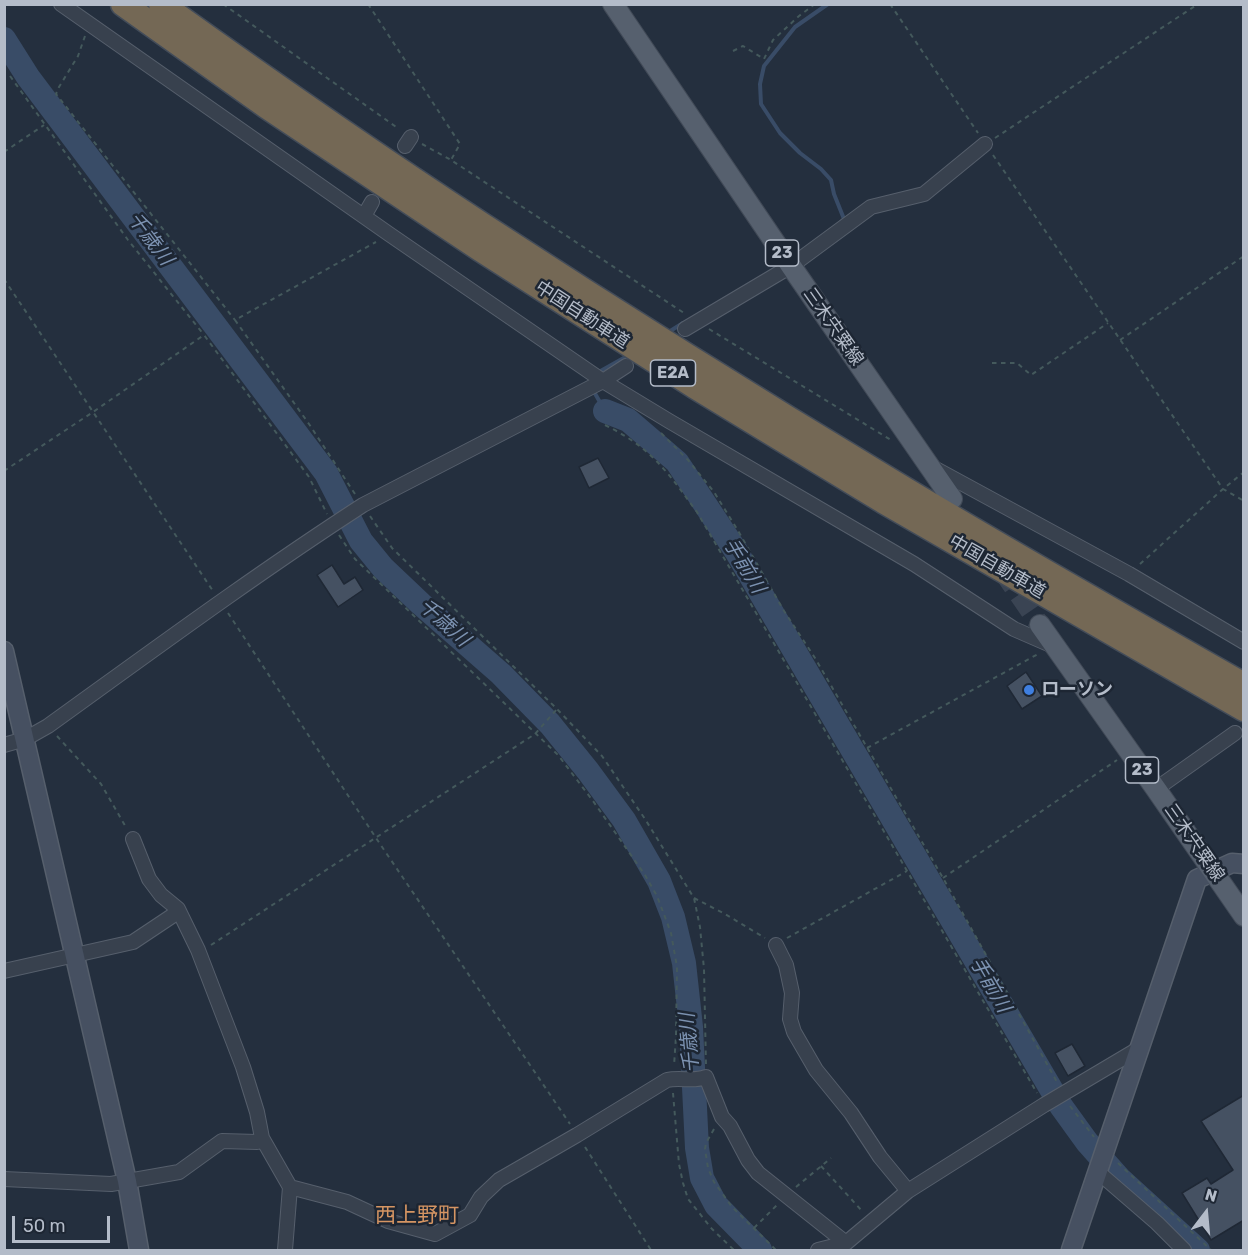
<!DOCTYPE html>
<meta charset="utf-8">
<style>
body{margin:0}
#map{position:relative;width:1248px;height:1255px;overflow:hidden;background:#242f3e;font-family:Rubik,sans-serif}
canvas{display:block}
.frame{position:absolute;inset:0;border:6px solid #b4bcc9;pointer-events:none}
.north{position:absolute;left:1176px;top:1183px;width:60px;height:60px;-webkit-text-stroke:4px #1d2633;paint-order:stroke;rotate:16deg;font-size:16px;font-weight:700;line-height:24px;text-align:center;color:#b4bcc9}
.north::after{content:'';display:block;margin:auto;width:21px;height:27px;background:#b4bcc9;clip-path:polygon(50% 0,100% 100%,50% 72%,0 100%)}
.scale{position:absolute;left:12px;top:1216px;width:98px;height:27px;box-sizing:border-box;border:3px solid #b4bcc9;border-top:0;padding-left:8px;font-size:18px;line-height:21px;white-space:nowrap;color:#b4bcc9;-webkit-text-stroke:4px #1d2633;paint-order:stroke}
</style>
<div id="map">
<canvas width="1248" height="1255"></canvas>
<div class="frame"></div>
<div class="north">N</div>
<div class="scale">50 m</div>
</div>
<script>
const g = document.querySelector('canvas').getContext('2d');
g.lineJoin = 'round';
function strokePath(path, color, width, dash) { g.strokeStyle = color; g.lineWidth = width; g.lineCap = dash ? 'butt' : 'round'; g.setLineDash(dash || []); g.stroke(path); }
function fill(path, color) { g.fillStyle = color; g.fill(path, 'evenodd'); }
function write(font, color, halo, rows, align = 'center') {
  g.font = font + ' Rubik,"Noto Sans JP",sans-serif'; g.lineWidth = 5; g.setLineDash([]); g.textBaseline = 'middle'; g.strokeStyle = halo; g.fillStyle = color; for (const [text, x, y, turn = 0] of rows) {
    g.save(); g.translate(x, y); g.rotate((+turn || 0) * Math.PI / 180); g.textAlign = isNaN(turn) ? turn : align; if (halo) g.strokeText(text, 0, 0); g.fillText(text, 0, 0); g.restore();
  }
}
strokePath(new Path2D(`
 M828 4 795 27 764 66 760 84 761 104 780 133 800 153 821 169 831 180 834 194 844 219 841 222
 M667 333 683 323
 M597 373 629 355
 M593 390 605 411`), '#394c67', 4);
strokePath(new Path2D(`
 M4 39 28 77 326 473 361 541 383 568 421 604 501 674 550 724 588 771 624 820 659 881 673 917 684 963 691 1027 697 1148 702 1178 716 1205 760 1250
 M605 411 628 420 677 462 736 551 1061 1106 1087 1142 1119 1178 1198 1250`), '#394c67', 24);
const building = new Path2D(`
 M598 458 609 478 589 488 579 467Z
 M332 565 344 584 355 577 363 590 338 607 317 575Z
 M1026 672 1042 696 1022 709 1007 686Z
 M1072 1044 1085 1066 1068 1076 1055 1053Z
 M1244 1095V1220L1211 1240 1182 1193 1207 1178 1211 1184 1233 1170 1201 1121Z`);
fill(building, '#455162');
strokePath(building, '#1f2835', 1.5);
strokePath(new Path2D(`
 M1002 570 1040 625`), '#3a4453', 20, [20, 10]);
const street = new Path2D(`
 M61 4 389 234 603 381 669 421 914 564 1014 629 1053 646
 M405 146 411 137
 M364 216 372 202
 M685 329 791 266 871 207 924 194 985 144
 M932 467 1129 574 1244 642
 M4 745 25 739 48 726C152 651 255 575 363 505L603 381 626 366
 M1156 789 1235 733
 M133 839 149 879 161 895 178 909 198 950 243 1067 257 1112 262 1138 290 1187 285 1250
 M776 945 786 965 792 993 790 1019 794 1032 816 1070 851 1113 880 1157 908 1191
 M4 971 133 942 172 916 178 909
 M1098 1172 1157 1223 1184 1250
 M4 1179 111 1184 179 1172 222 1141 257 1142 262 1138
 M290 1187 347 1202 388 1221 435 1234 470 1215 481 1197 499 1180 577 1135 667 1080C680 1077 694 1082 706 1077L722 1117 730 1126 748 1160 758 1173 846 1243
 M818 1250 846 1243 908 1191 1044 1105 1140 1048`);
const secondary = new Path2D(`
 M4 651 127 1181 139 1250
 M1071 1250 1197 879 1232 863 1244 864`);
const primary = new Path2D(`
 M613 4 791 266 952 499
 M1040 625 1156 789 1244 916`);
const highway = new Path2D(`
 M123 4 266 106 480 249 694 386 883 501 1244 709
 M161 4C267 80 375 155 484 226 619 314 755 399 893 482 1009 552 1126 618 1244 685`);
strokePath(street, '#565f6c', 16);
strokePath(secondary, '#565f6c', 21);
strokePath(primary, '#414a57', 22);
strokePath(highway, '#434c59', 27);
strokePath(new Path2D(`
 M223 4 399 129
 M368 4 460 144 451 160
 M890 4 978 133
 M85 36 78 56 59 87 56 94 235 320
 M733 51 743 46 764 59 773 40 799 16 815 4
 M10 76 128 240 204 335
 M995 138 1198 4
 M422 144 451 160 684 313
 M4 152 44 125
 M993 155 1223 489 1244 501
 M4 279 213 591
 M709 329 891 440
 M1120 340 1244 256
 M992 363H1017L1031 375 1108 323
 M605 425C621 433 636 442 649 454 668 471 682 492 697 512L1037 1093
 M661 433 688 460 714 492 737 529 784 611 815 658 943 878 1057 1082
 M4 471 93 412 204 335 309 477 327 514
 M355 494 309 424 235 320 376 242
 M370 516 392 548 557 709 602 756 645 819 676 869 694 898 700 927 704 969 706 1066
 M339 535 355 559 558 755 593 801 645 875 657 896 671 933 677 967 676 1036 674 1066
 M1140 564 1223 489 1244 472
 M228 613 376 838 570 1124
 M57 736 101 784 127 829
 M867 748 1038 654
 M943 878 1117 760
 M694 898 725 914 765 938
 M787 938 907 871
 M211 945 535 734 557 709
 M673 1093 679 1164 683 1183 688 1199 712 1229 734 1250
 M1070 1106 1094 1137
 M714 1129 706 1143 705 1149 708 1168 714 1182 732 1207 776 1250
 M585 1147 651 1250
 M1118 1163 1211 1250
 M821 1166 863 1212
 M796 1187 831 1158
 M754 1228 777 1205`), '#44595c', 2, [4.5, 4.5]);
strokePath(street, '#38414e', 14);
strokePath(secondary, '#465061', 18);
strokePath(primary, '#56606e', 20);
strokePath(highway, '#746855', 24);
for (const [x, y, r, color] of [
 [1029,690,6,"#3f7fe0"]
]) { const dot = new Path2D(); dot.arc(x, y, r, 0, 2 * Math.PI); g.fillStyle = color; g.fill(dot); strokePath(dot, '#1d2633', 2); }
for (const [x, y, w] of [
 [782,253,33],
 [673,373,45],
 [1142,770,33]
]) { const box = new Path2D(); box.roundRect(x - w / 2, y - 13, w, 26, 4.5); g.fillStyle = '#1d2633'; g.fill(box); strokePath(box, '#b4bcc9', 1.5); }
write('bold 16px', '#b4bcc9', null, [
 ["23",782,253],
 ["E2A",673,373],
 ["23",1142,770]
]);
write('18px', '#b4bcc9', '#1d2633', [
 ["中国自動車道",582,315,33],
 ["三木宍粟線",833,327,55],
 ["中国自動車道",997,567,30],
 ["三木宍粟線",1194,843,55]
]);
write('bold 18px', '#b4bcc9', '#1d2633', [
 ["ローソン",1041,690]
], 'left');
write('italic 20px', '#7c92b1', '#1d2633', [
 ["千歳川",150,239,53],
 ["手前川",744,566,59],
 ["千歳川",444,623,42],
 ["手前川",990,985,60],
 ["千歳川",690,1043,-95]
]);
write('21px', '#d59563', '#1d2633', [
 ["西上野町",417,1216]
]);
</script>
